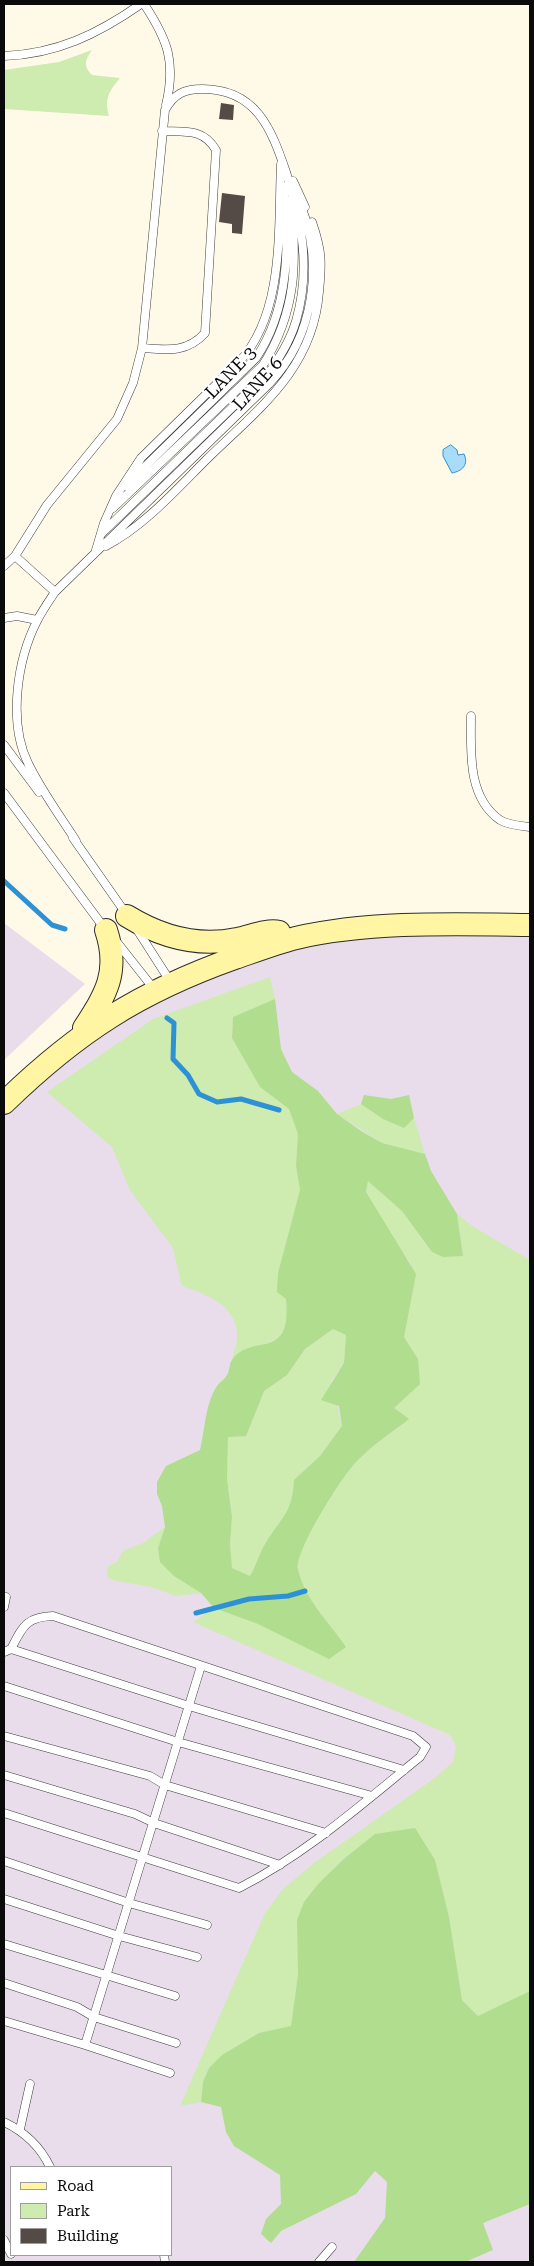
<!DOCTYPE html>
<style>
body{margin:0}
#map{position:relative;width:534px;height:2266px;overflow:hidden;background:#fffae8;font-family:"Roboto Serif",serif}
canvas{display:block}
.frame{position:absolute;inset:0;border:5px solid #0a0a0a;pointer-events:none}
.legend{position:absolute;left:10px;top:2166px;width:162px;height:90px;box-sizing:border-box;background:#fff;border:1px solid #9d9d9d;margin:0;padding:6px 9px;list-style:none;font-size:15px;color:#0a0a0a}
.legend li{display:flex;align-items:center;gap:10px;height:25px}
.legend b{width:25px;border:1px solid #9d9d9d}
</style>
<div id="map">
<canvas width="534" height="2266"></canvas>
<div class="frame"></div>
<ul class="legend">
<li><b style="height:6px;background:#fff5a3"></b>Road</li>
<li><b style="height:14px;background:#ceebb0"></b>Park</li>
<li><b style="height:14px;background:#544b46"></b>Building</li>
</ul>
</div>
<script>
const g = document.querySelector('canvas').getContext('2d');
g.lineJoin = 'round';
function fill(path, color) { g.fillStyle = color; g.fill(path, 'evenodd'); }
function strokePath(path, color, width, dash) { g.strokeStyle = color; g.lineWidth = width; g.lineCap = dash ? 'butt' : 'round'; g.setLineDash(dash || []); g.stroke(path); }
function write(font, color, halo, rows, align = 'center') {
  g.font = font + ' "Roboto Serif",serif'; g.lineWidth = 5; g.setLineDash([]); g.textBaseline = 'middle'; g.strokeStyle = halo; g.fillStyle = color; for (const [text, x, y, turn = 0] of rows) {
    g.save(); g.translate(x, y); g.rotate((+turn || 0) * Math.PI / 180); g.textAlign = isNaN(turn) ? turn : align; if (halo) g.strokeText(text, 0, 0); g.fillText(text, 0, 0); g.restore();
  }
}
fill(new Path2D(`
 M4 923 85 984 4 1060Z
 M530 925V2262H4V1103L89 1029 296 938ZM11 2167H171V2255H11Z`), '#e9ddeb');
fill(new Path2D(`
 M92 50C85 60 83 66 92 75L120 78C109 91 104 99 109 116L4 109V70L59 62Z
 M270 977 275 999 233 1017 232 1038 260 1087 289 1109 298 1134 296 1166 300 1190 278 1273 286 1299 288 1321 279 1338 263 1345 241 1351 232 1361C233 1353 238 1342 237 1334 235 1304 206 1294 182 1286L173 1248 130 1190 112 1147 47 1092 153 1019Z
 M361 1104 383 1119 404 1128 414 1118 425 1154 382 1143 337 1114Z
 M368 1180 402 1211 432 1252 463 1256 457 1214 472 1226 530 1260V1991L478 2016 462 2000 449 1917 435 1860 375 1834 345 1858 319 1883 297 1920 298 1975 291 2026 259 2033 209 2068 203 2082 201 2102 180 2106 265 1913 283 1889 314 1863 435 1778 453 1762 456 1746 450 1735 193 1622 214 1608 258 1624 345 1647C329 1622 304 1599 298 1570 293 1552 343 1474 358 1460 373 1445 392 1433 408 1419L394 1408 418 1359 404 1337 411 1264 388 1231 366 1192Z
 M333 1329 346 1335 344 1363 331 1381 342 1426 320 1456 294 1480C292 1515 281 1517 265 1544 259 1554 255 1566 250 1577L232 1568 230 1544 232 1517 227 1479 228 1437 254 1413 264 1391 287 1375 305 1349Z
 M165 1527 158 1548 174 1576 201 1593 176 1596 152 1587 116 1581 107 1577 108 1566 117 1562 123 1551 143 1543Z`), '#ceebb0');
fill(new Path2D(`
 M275 999 281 1049 292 1072 318 1091 337 1114 361 1131 382 1143 425 1154 431 1171 457 1214 463 1256 443 1257 432 1252 402 1211 368 1181 366 1192 416 1274 404 1337 418 1359 420 1384 394 1408 409 1419C392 1432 373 1445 358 1460 343 1474 294 1552 298 1569 304 1599 329 1622 346 1647L329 1659 258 1624 214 1608 201 1593 174 1576 160 1562 158 1548 165 1527 162 1506 157 1494V1482L166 1466 200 1450C205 1430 205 1404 217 1386 220 1382 225 1379 227 1375 230 1370 229 1364 232 1360 252 1332 292 1363 286 1299L277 1292 278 1273 300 1190 296 1166 298 1134 289 1109 260 1087 232 1038 233 1017ZM333 1329 346 1335 344 1363 321 1400 339 1406 342 1426 320 1456 294 1480C292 1515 281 1517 265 1544 259 1554 256 1566 250 1576L232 1568 230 1544 232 1517 227 1479 228 1437 246 1436 264 1391 287 1375 305 1349Z
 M364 1095 391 1099 409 1095 414 1118 404 1128 383 1119 361 1104Z
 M415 1828 435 1860 449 1917 462 2000 478 2016 530 1991V2204L483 2223 493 2250 465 2262H354L385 2218 387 2182 375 2171 356 2194 281 2231 271 2243 261 2234 266 2219 281 2204 280 2175 234 2146 226 2132 221 2107 201 2102 203 2082 209 2068 222 2055 259 2033 291 2026 298 1975 297 1920 304 1902 319 1883 345 1858 375 1834Z`), '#b1dd8e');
const water = new Path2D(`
 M451 445 457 450 458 455 464 454C469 465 462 471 452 473L443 456V450Z`);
fill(water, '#a9dbfa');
strokePath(water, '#2c91d5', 1);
strokePath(new Path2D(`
 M4 881 52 925 65 929
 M167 1018 174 1023 173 1059 188 1075 199 1094 217 1102 241 1099 279 1110
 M196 1613 249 1599 288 1596 305 1591`), '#2c91d5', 5);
fill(new Path2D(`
 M221 103 234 105 233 120 219 119Z
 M222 193 245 196 242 234 232 233V224L219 222Z`), '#544b46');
const lane = new Path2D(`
 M144 4C168 40 176 62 166 105
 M4 56C57 54 98 34 141 4
 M293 181 305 207
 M142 348C167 350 187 353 205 333L216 150C203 128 185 132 162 131
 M125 486 256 358C290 308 289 244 284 186
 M113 508 263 365C297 311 297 262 291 200
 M106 546C144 526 175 491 206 460 258 409 313 370 319 292 322 262 322 251 312 222
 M96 550 104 523 116 496 141 458 239 362C285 313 278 228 281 164
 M15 556 55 592
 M4 566 15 556 47 505 117 419 133 383 142 348 165 110C174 94 184 89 202 89 256 89 271 128 286 172 302 222 311 269 296 321 291 339 281 354 272 369L101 534
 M4 618 17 616 37 620
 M471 716C471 751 467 797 500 820 508 825 521 826 530 827
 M4 745 39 792
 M4 793 105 929
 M73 838 127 915
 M76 841C60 816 41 790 28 763 8 722 17 660 37 621 42 611 49 601 55 592L269 384C315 336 324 263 300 203
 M136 928 170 981
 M116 941 154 989
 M4 1607 6 1597
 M4 1652 11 1649 189 1706 404 1770
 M4 1686 178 1742 372 1796
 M4 1736 150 1776 165 1785 326 1833
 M4 1775 135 1814 154 1823 280 1865
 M4 1813 239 1888C306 1854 362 1804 420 1757L426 1747 413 1736 53 1616C26 1617 23 1626 11 1649
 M4 1861 129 1903 207 1925
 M4 1899 119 1936 197 1957
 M4 1944 175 1996
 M4 1983 77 2007 94 2017 176 2043
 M4 2021 85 2045 201 1666
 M85 2045 170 2073
 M4 2122C25 2132 40 2146 50 2167
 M20 2129 30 2084
 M4 2240 11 2254
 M164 2255 165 2262
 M319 2262 332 2247`);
const secondary = new Path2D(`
 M127 916C161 937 198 947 237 939 249 937 267 929 279 932
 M84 1028C106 994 120 972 106 930
 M4 1103C77 1032 139 992 235 958 255 951 276 943 296 938 369 921 456 924 530 925`);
strokePath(lane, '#3d3d3d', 9);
strokePath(secondary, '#2c2c2c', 24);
strokePath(lane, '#fff', 8);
strokePath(secondary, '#fff5a3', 22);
write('18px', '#0a0a0a', '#fff', [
 ["LANE 3",231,373,-46],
 ["LANE 6",258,384,-48]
]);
</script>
